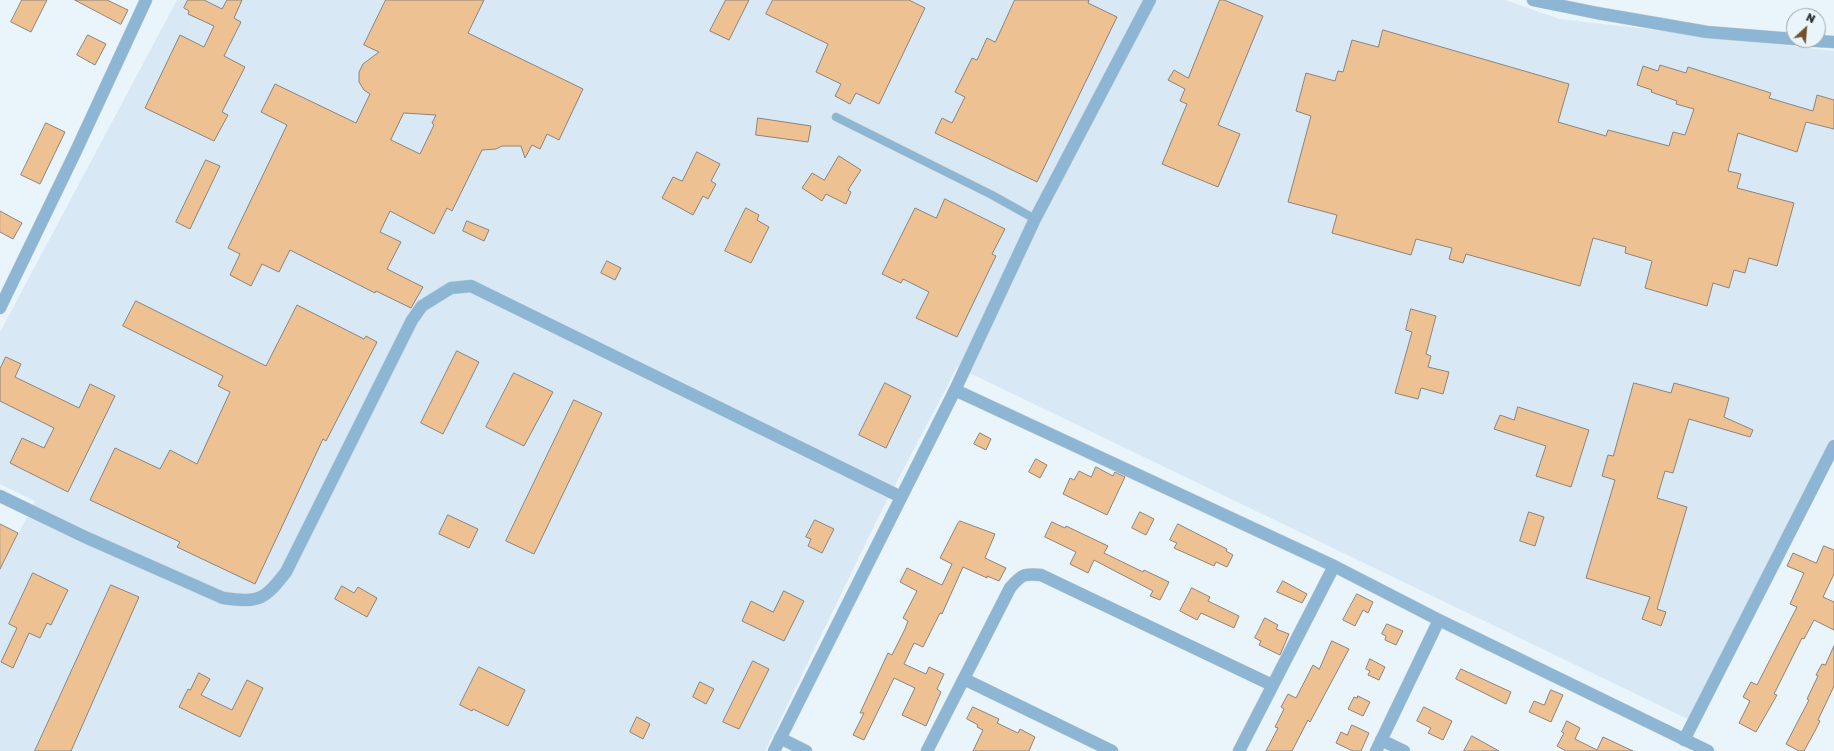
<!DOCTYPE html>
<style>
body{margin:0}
#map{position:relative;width:1834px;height:751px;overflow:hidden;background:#eaf4fb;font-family:"Golos Text",sans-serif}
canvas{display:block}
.north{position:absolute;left:1786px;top:8px;width:40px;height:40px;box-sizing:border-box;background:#eaf4fb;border:1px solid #9da4a9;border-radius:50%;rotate:26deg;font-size:11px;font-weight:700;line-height:16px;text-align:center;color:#292c2f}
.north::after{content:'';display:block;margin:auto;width:14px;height:18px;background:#74512a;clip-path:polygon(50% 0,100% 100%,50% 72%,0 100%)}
</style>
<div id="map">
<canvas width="1834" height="751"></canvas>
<div class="north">N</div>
</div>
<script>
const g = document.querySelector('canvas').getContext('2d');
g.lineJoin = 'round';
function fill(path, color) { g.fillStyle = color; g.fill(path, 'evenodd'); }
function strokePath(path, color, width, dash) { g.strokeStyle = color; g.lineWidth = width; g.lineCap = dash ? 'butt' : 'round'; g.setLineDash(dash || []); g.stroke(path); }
fill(new Path2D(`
 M177 0H1505L1560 19 1834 51V437L1694 722 957 367 879 516 765 751H0V570L35 501 0 484V332Z`), '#d8e9f5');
const building = new Path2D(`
 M22 0H47L31 32 11 22Z
 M75 0H107L128 10 121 24Z
 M188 0H204L222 9 227 0H242L234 18 241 22 224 56 245 67 222 112 228 115 214 141 145 108 180 35 204 47 214 26 188 14 189 11 184 8Z
 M386 0H484L468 33 583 89 559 140 547 134 540 149 532 145 525 158 521 146H502L496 149 482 150 452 211 447 208 434 234 390 211 380 232 401 242 387 269 423 287 411 308 376 291 375 293 290 250 279 272 262 264 251 286 230 275 240 254 228 248 287 125 261 112 275 84 356 123 370 94 364 90 359 82V72L363 64 379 52 364 45ZM404 113 436 115 432 123 434 125 420 154 391 140Z
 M726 0H749L729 40 710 31Z
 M773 0H909L925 8 879 104 856 93 850 104 835 96 841 84 816 72 828 44 766 14Z
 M1015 0H1089L1088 3 1117 17 1037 182 935 133 942 118 952 123 965 97 955 92 972 58 977 60 987 38 995 42Z
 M1220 0H1224L1263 16 1218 125 1240 134 1218 187 1162 164 1187 104 1180 101 1185 89 1168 80 1174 70 1188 78Z
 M1383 30 1569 84 1558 122 1606 136 1608 130 1669 146 1673 132 1685 135 1694 109 1676 104 1677 101 1651 92 1652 90 1637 85 1643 66 1658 71 1660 65 1686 73 1688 67 1771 93 1769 98 1813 111 1817 95 1834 100V129L1806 122 1797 152 1738 133 1728 171 1741 174 1737 188 1794 203 1777 266 1749 258 1745 273 1734 270 1729 288 1713 283 1707 306 1645 288 1652 261 1625 253 1626 247 1593 238 1580 286 1466 254 1463 263 1449 259 1452 248 1416 239 1411 255 1332 233 1337 215 1288 202 1311 116 1296 111 1306 73 1335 81 1338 71 1343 72 1352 40 1378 47Z
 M88 35 106 44 95 65 77 55Z
 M758 118 811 126 808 142 756 135Z
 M46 123 65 132 40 184 21 175Z
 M697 152 720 164 711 181 716 184 708 199 703 196 693 215 662 198 673 177 682 181Z
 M839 156 861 170 848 190 851 192 846 204 826 194 822 201 802 188 812 173 824 180Z
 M206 160 220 166 190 229 176 222Z
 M945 199 1005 229 992 254 996 256 957 337 916 318 929 292 903 279 901 283 882 274 915 208 936 218Z
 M746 208 759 215 757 220 769 227 751 263 725 251Z
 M0 211 22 223 13 239 0 232Z
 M467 221 489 230 484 241 463 231Z
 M607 261 621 268 615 280 601 273Z
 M136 301 266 366 297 305 364 339 366 336 377 342 326 441 323 439 255 584 177 547 180 542 90 500 115 448 160 469 170 450 197 464 230 392 218 386 223 376 123 326Z
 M1411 309 1436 316 1426 354 1431 356 1428 367 1449 372 1443 394 1421 388 1418 399 1395 393 1412 332 1406 330Z
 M457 351 479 362 443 434 421 423Z
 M6 357 21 364 15 377 79 408 90 384 115 396 68 492 10 463 22 438 44 448 54 428 0 401V369Z
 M514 373 553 392 524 446 486 427Z
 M885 383 911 396 886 448 859 435Z
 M1634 383 1671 393 1674 383 1729 398 1724 417 1753 430 1750 437 1689 419 1673 473 1665 471 1657 498 1687 507 1657 609 1666 612 1661 626 1642 619 1650 597 1586 578 1615 480 1602 476 1608 455 1613 456Z
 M574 400 602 413 534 554 506 541Z
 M1518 407 1589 430 1571 487 1536 476 1546 446 1494 429 1500 415 1514 420Z
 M980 433 991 439 986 450 974 444Z
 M1036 459 1047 465 1040 478 1029 472Z
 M1096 467 1113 476 1115 472 1125 477 1107 515 1063 494 1070 478 1074 480 1079 471 1091 477Z
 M1140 512 1154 519 1146 535 1132 528Z
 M1529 512 1544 517 1535 546 1520 541Z
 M448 515 478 529 469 548 439 534Z
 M815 520 834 529 822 553 808 546 811 539 806 537Z
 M960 521 995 534 985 558 1006 568 999 581 987 576V578L963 567 942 614 940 613 923 647 914 643 904 664 926 674 929 667 944 674 937 689 941 692 926 726 902 715 915 688 894 678 864 740 853 735 864 713H860L888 653 892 655 905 629 908 621 903 618 917 591 900 582 907 568 942 585 952 564 940 558 958 523Z
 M1052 522 1065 528 1066 526 1108 546 1104 553 1143 572 1144 570 1169 582 1160 600 1150 596 1153 591 1094 560 1088 573 1070 564 1076 552 1045 537Z
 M0 524 18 533 0 569Z
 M1178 524 1227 549 1226 551 1233 555 1227 567 1216 562 1214 566 1174 548 1177 543 1170 540Z
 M1824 546 1834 550V574L1823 597 1834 602V630L1814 620 1804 639 1802 638 1774 694 1777 695 1756 732 1739 723 1750 701 1743 697 1751 682 1757 685 1797 607 1790 604 1804 573 1787 566 1793 553 1816 563Z
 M33 573 68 590 51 625 47 623 40 638 29 633 13 668 1 662 17 628 9 624Z
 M1283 581 1307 594 1302 603 1277 592Z
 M111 585 139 597 71 751H35Z
 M342 586 354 593 358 587 377 598 367 617 335 599Z
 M1192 588 1210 597 1208 601 1239 616 1234 628 1201 613 1197 620 1180 611Z
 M784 591 804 601 784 641 742 621 751 601 773 612Z
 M1357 594 1373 602 1368 613 1363 610 1355 626 1343 620Z
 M1265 618 1278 625 1276 629 1289 634 1280 655 1259 645 1261 641 1255 638Z
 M1387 624 1403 631 1396 645 1385 640 1386 636 1382 634Z
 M1332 641 1349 649 1310 722 1308 720 1292 751H1266L1278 728 1275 727 1284 709 1281 707 1288 694 1296 698 1313 665 1319 669Z
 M1834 646V686L1818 720 1820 721 1815 731 1804 751H1799L1786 744 1809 700 1807 699 1818 676 1816 675 1822 664 1825 665Z
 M1370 659 1385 667 1379 680 1368 675 1370 671 1366 669Z
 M753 661 769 669 739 729 723 722Z
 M479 667 525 690 508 726 473 709 472 711 460 705Z
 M1461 669 1511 692 1506 704 1456 679Z
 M199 673 210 679 201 695 232 710 247 680 263 688 240 737 179 707 188 689 190 690Z
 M700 682 714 689 706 704 693 697Z
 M1551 690 1563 695 1551 722 1529 712 1534 701 1544 705Z
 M1358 696 1370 702 1363 716 1348 709 1354 697 1357 698Z
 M973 707 999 719 997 723 1018 733 1020 729 1035 737 1029 751H973L983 730 977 727 978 725 967 719Z
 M1424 707 1452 721 1443 740 1428 733 1431 728 1417 721Z
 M637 717 650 724 643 739 630 732Z
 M1567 721 1580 728 1575 739 1597 750 1603 737 1633 751H1566L1557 746 1564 733 1562 732Z
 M1352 725 1369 733 1361 751H1353L1336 743 1341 732 1347 735Z
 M1472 736 1499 751H1464Z`);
fill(building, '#eec193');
strokePath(building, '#8c847d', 1);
const lane = new Path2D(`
 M836 117 992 195 1035 219`);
const street = new Path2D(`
 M1533 0 1597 13 1707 32 1794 39
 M1800 40 1834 42
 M0 308 75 153 146 0
 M955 390 1334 566 1439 620 1708 751
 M0 496 85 537 223 598C260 603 264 600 286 572L412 320 422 306 451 288 471 286 901 497
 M964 679 1112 751
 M780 738 806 751
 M1381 740 1404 751
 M1684 740 1834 446
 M774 751 955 390 1035 219 1150 0
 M927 751 1010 588C1021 575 1024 573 1041 575L1272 685
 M1239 751 1334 566
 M1376 751 1439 620`);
strokePath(lane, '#c7d0d6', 9);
strokePath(street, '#c7d0d6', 13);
strokePath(lane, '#8cb6d4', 8);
strokePath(street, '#8cb6d4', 12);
</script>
